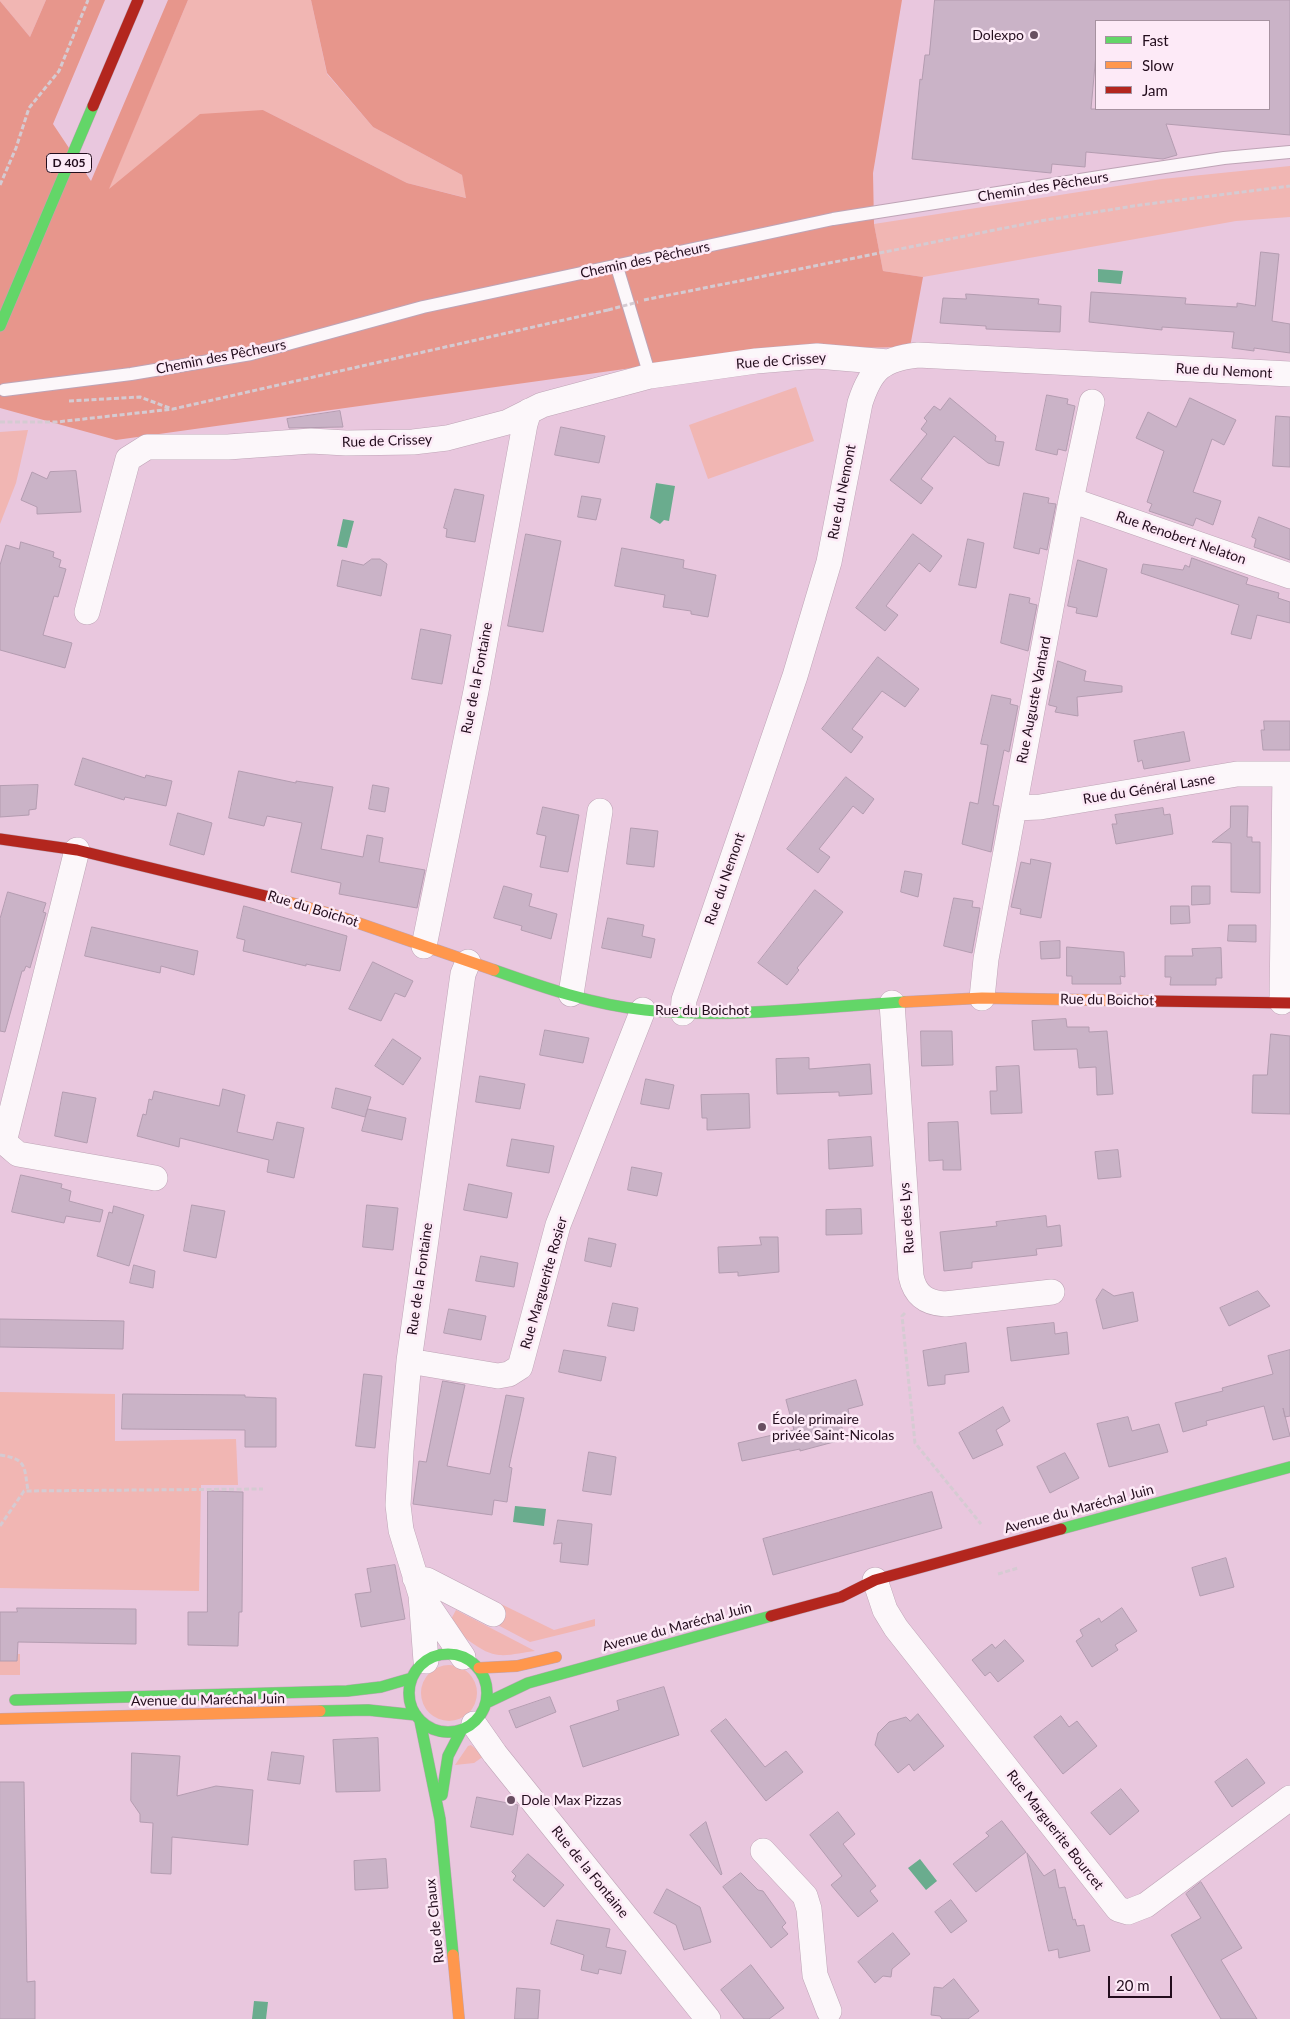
<!DOCTYPE html>
<meta charset="utf-8">
<style>
body{margin:0}
#map{position:relative;width:1290px;height:2019px;overflow:hidden;background:#e9c7de;font-family:Lato,sans-serif}
canvas{display:block}
.legend{position:absolute;left:1095px;top:20px;width:175px;height:90px;box-sizing:border-box;background:#fdeaf7;border:1px solid #a692a0;margin:0;padding:6px 9px;list-style:none;font-size:15px;color:#230d1d}
.legend li{display:flex;align-items:center;gap:10px;height:25px}
.legend b{width:25px;border:1px solid #a692a0}
.scale{position:absolute;left:1108px;top:1976px;width:64px;height:22px;box-sizing:border-box;border:2px solid #230d1d;border-top:0;padding-left:6px;font-size:15px;line-height:18px;white-space:nowrap;color:#230d1d;-webkit-text-stroke:4px #fdeaf7;paint-order:stroke}
</style>
<div id="map">
<canvas width="1290" height="2019"></canvas>
<ul class="legend">
<li><b style="height:6px;background:#63d668"></b>Fast</li>
<li><b style="height:6px;background:#ff974d"></b>Slow</li>
<li><b style="height:6px;background:#b3261e"></b>Jam</li>
</ul>
<div class="scale">20 m</div>
</div>
<script>
const g = document.querySelector('canvas').getContext('2d');
g.lineJoin = 'round';
function fill(path, color) { g.fillStyle = color; g.fill(path, 'evenodd'); }
function strokePath(path, color, width, dash) { g.strokeStyle = color; g.lineWidth = width; g.lineCap = dash ? 'butt' : 'round'; g.setLineDash(dash || []); g.stroke(path); }
function write(font, color, halo, rows, align = 'center') {
  g.font = font + ' Lato,sans-serif'; g.lineWidth = 5; g.setLineDash([]); g.textBaseline = 'middle'; g.strokeStyle = halo; g.fillStyle = color; for (const [text, x, y, turn = 0] of rows) {
    g.save(); g.translate(x, y); g.rotate((+turn || 0) * Math.PI / 180); g.textAlign = isNaN(turn) ? turn : align; if (halo) g.strokeText(text, 0, 0); g.fillText(text, 0, 0); g.restore();
  }
}
fill(new Path2D(`
 M0 0H46L30 37 0 1Z
 M188 0H311L327 74 373 127 462 175 467 198 407 183 263 110 108 190Z
 M1290 166V217L1236 221 923 277 883 271 874 224 1162 179Z
 M796 387 814 441 708 479 689 425Z
 M28 430 16 483 0 524V432Z
 M0 1392 115 1394V1441L236 1439 238 1485H201L199 1591 0 1588Z
 M501 1604 554 1630 595 1619V1626L530 1642 492 1622Z
 M456 1610 535 1651C524 1652 510 1656 499 1655 482 1654 460 1634 449 1623Z
 M17 1654H20V1675H0V1661Z
 M421 1693a28 28 0 1 1 56 0a28 28 0 1 1-56 0Z
 M471 1745 484 1756 474 1763 455 1765 468 1746Z`), '#f1b6b3');
fill(new Path2D(`
 M46 0H105L53 124 91 181 168 0H188L109 189 200 114 263 110 407 183 466 198 462 175 373 127 327 73 311 0H902L873 173 874 224 883 271 923 277 910 347 788 349 682 361 116 440 0 408V1L30 37Z`), '#e7968c');
fill(new Path2D(`
 M1098 269 1123 271 1121 284 1098 282Z
 M656 483 675 486 669 521 664 520 660 524 650 518Z
 M343 519 354 521 347 548 337 546Z
 M515 1506 546 1509 544 1526 513 1522Z
 M920 1859 937 1881 926 1890 908 1868Z
 M254 2001 268 2002 266 2019H252Z`), '#6aac8e');
const building = new Path2D(`
 M935 0H1290V135L1166 124 1177 155 1163 159 1086 152 1085 167 1052 164 1051 173 912 159 920 79 922 80 925 55H929ZM1096 21H1269V109H1091L1096 54Z
 M1261 252 1279 254 1272 321 1290 324V353L1254 348V351L1232 348 1234 332 1162 327V330L1089 322 1091 292 1186 298 1185 304 1237 307V303L1255 306Z
 M966 294 1039 299 1038 304 1061 306 1060 332 986 329V326L940 323 943 298 966 299Z
 M1047 395 1068 399 1067 404 1075 406 1066 451 1058 449 1057 455 1036 450Z
 M950 398 996 436 995 441 1004 442 999 466 988 463 954 436 921 479 933 488 921 504 890 480 927 434 921 429 927 421 924 418 934 406 940 410Z
 M1190 398 1236 420 1224 445 1212 439 1193 492 1221 501 1213 525 1196 518 1193 526 1149 511 1152 504 1147 502 1164 451 1136 438 1148 412 1176 427Z
 M340 411 343 427 289 428 287 419Z
 M1276 416 1290 417V467L1273 466Z
 M561 427 605 436 599 463 555 455Z
 M76 471 81 512 37 514V507L21 500 32 472 47 479 50 472Z
 M455 489 484 495 475 542 446 537 447 529 444 528Z
 M1024 493 1049 498 1048 503 1056 504 1047 550 1040 548 1039 554 1014 548Z
 M582 496 601 499 596 520 578 517Z
 M1259 517 1290 529V560L1254 547 1256 539 1252 537Z
 M526 534 561 541 543 632 508 626Z
 M913 534 942 556 930 572 919 563 902 585 886 606 898 615 885 631 856 608Z
 M968 539 984 543 976 588 959 585Z
 M21 542 54 552 53 557 61 560 59 567 66 569 58 597 54 596 43 635 72 643 65 668 0 650V565L6 545 19 549Z
 M622 548 684 560 683 568 716 575 708 617 691 614V611L663 607 665 595 615 586Z
 M1192 558 1248 578 1246 584 1279 593 1278 598 1290 602V623L1257 615 1251 639 1231 634 1239 605 1141 573 1143 564 1183 570 1185 565 1189 567Z
 M372 559H380L387 564 381 596 337 586 342 560 363 565Z
 M1078 560 1107 569 1097 617 1076 613 1077 608 1068 606Z
 M1010 594 1030 598 1029 603 1037 605 1028 651 1001 643Z
 M421 629 451 635 442 684 412 679Z
 M878 657 919 689 905 707 882 691 852 729 863 737 851 753 822 729Z
 M1058 661 1086 671 1084 681 1122 686V692L1077 697 1078 716 1055 712 1057 707 1049 705Z
 M992 695 1011 699 1010 704 1018 706 1009 752 1004 750 993 805 999 806 991 852 962 844 970 802 978 804 988 745 981 744Z
 M1264 721H1290V750H1263L1261 730H1264Z
 M1184 732 1190 761 1144 769 1142 760 1138 762 1134 741Z
 M83 758 145 778 146 775 172 781 166 806 125 797 124 800 75 785Z
 M239 771 296 783V781L333 787 321 849 363 857 367 835 383 838 379 862 425 870 417 908 339 894 341 883 291 872 302 823 267 816 264 826 229 818Z
 M846 777 874 799 863 814 853 806 835 829 819 849 830 857 818 873 787 849Z
 M38 785 36 809 29 810V815L0 817V786Z
 M373 785 389 788 385 812 369 809Z
 M1231 806H1248L1247 837H1252V842H1260V893L1231 892V843L1212 842 1230 828Z
 M543 807 579 815 568 872 540 867 546 836 537 834Z
 M1163 808 1164 815 1170 814 1173 834 1116 844 1112 824H1117L1115 815Z
 M178 813 212 823 204 855 170 845Z
 M631 828 658 831 654 867 627 864Z
 M1031 859 1051 863 1041 918 1020 914 1021 909 1011 907 1021 862 1030 864Z
 M905 871 922 874 918 897 901 892Z
 M504 886 532 894 529 906 557 914 551 939 521 930 522 926 494 918Z
 M1192 886H1210V904L1192 905Z
 M815 890 843 912 797 968 799 970 787 985 758 963Z
 M8 892 46 903 43 912 46 913 30 968 26 966 24 971H22L5 1032 0 1031V919Z
 M954 898 973 901 972 907 980 908 972 953 944 946Z
 M244 906 347 936 340 971 306 964V966L243 951 245 940 237 938Z
 M1171 906H1189L1190 923 1171 924Z
 M608 918 644 925 642 936 655 939 651 958 602 948Z
 M1229 925H1256V942L1228 941Z
 M92 927 198 951 194 975 161 966 160 973 85 956Z
 M1060 941V958L1041 959 1040 942Z
 M1067 947 1124 952 1125 977 1120 976 1121 984H1072V976H1067Z
 M1221 948 1222 978H1216V985H1170L1171 977H1165V956H1193L1192 949Z
 M373 962 413 981 405 997 395 993 381 1021 349 1009Z
 M1066 1019 1067 1027H1089V1032L1107 1031 1113 1094 1097 1095 1096 1067 1079 1068 1077 1049 1034 1050 1032 1021Z
 M545 1030 589 1038 583 1063 540 1055Z
 M921 1031H952L953 1065 922 1066Z
 M1271 1034 1290 1036V1114L1252 1113 1253 1075H1267Z
 M393 1039 421 1058 403 1085 375 1066Z
 M809 1058V1069L870 1064 872 1094 839 1096V1092L777 1094 776 1059Z
 M1019 1066 1022 1113 991 1114 990 1091H997L996 1067Z
 M480 1076 525 1084 520 1109 476 1102Z
 M646 1079 674 1085 669 1109 641 1104Z
 M336 1088 371 1097 365 1117 332 1108Z
 M223 1089 245 1095 237 1132 273 1140 277 1122 304 1128 294 1178 267 1172 269 1160 180 1138 179 1147 137 1136 143 1114 146 1115 149 1099 152 1100 154 1091 219 1106Z
 M63 1092 96 1098 87 1143 55 1136Z
 M749 1094 750 1128 707 1130V1118H702L701 1095Z
 M368 1109 406 1118 402 1140 362 1131Z
 M958 1122 961 1170H943V1160L929 1161 928 1123Z
 M871 1137 873 1166 829 1169 828 1140Z
 M512 1139 554 1146 549 1173 507 1166Z
 M1118 1150 1121 1177 1098 1179 1095 1152Z
 M632 1167 662 1173 657 1196 628 1190Z
 M21 1175 62 1184 61 1188 71 1191 69 1201 103 1210 100 1222 66 1216 64 1223 12 1212Z
 M469 1184 512 1193 507 1218 464 1210Z
 M192 1205 225 1211 216 1258 184 1251Z
 M367 1205 398 1208 393 1250 363 1247Z
 M114 1206 144 1215 129 1266 97 1256 109 1212 112 1213Z
 M861 1209 862 1234 826 1235V1210Z
 M1046 1216 1047 1227 1060 1225 1062 1246 1036 1249 1037 1255 972 1262V1268L944 1271 940 1232 997 1226 996 1222Z
 M760 1237H778L779 1272 738 1276V1272L719 1273 718 1247 761 1245Z
 M589 1238 616 1244 611 1267 585 1261Z
 M481 1256 518 1263 514 1287 476 1281Z
 M134 1265 155 1271 153 1288 130 1283Z
 M1103 1289 1114 1296 1133 1292 1138 1321 1103 1329 1096 1300Z
 M1258 1291 1270 1306 1229 1326 1220 1308Z
 M613 1303 638 1308 634 1331 608 1326Z
 M449 1309 486 1316 481 1340 444 1333Z
 M0 1319 124 1321 123 1349 0 1347Z
 M1054 1323 1055 1334 1067 1332 1069 1354 1011 1361 1007 1328Z
 M966 1343 969 1372 945 1375V1384L928 1386 923 1351Z
 M564 1350 606 1357 601 1381 559 1372Z
 M1290 1350V1416L1285 1417 1283 1408 1290 1436 1273 1440 1264 1406 1206 1421 1207 1425 1183 1432 1175 1403 1223 1391 1222 1388 1273 1374 1268 1356Z
 M364 1374 382 1376 375 1448 356 1446Z
 M856 1380 863 1405 848 1409 849 1414 839 1416 845 1439 800 1451V1449L742 1461 738 1443 794 1430 786 1400Z
 M443 1381 465 1385 447 1466 490 1474 506 1395 524 1398 509 1467 512 1468 507 1502 494 1500 492 1515 413 1504 419 1461 426 1462Z
 M123 1394 245 1395V1397L276 1398V1447H245V1430L122 1429Z
 M1003 1407 1010 1421 996 1430 1003 1445 973 1459 959 1433Z
 M1128 1417 1132 1431 1159 1424 1168 1452 1109 1467 1097 1424Z
 M589 1452 616 1457 611 1495 583 1491Z
 M1065 1453 1079 1478 1050 1493 1037 1467Z
 M208 1491 243 1492 242 1612H239L238 1646 188 1645V1612H207Z
 M932 1492 942 1528 773 1575 763 1539Z
 M558 1520 592 1524 588 1565 560 1562 562 1543 554 1544Z
 M1226 1558 1234 1587 1200 1596 1192 1568Z
 M395 1565 405 1619 361 1627 355 1594 371 1592 367 1569Z
 M17 1608 136 1609V1644L18 1642 17 1661H0V1612H17Z
 M1122 1608 1137 1631 1115 1645 1118 1650 1092 1667 1076 1641 1083 1636 1080 1630 1099 1618 1101 1622Z
 M1005 1640 1024 1661 998 1682 990 1672 985 1676 972 1660 992 1644 995 1648Z
 M664 1687 679 1735 583 1767 570 1726 619 1710 617 1701Z
 M550 1697 556 1712 516 1728 509 1711Z
 M918 1714 944 1746 914 1771 909 1764 898 1773 875 1745 878 1733 889 1722 906 1717 910 1721Z
 M1061 1716 1069 1727 1077 1721 1097 1746 1063 1774 1034 1737Z
 M726 1719 765 1767 786 1751 803 1772 766 1801 711 1731Z
 M378 1738 380 1791 336 1792 333 1740Z
 M272 1752 304 1756 300 1784 268 1780Z
 M132 1753 180 1756 177 1796 216 1786 253 1790 248 1845 172 1837 171 1874 151 1873 153 1823 140 1822V1814L131 1801Z
 M1247 1759 1265 1783 1232 1807 1215 1782Z
 M0 1782H24L27 1982 35 1981V2019H0Z
 M1121 1789 1139 1811 1110 1835 1091 1813Z
 M477 1797 518 1805 513 1835 471 1827Z
 M838 1812 855 1834 843 1844 876 1886 870 1891 878 1901 858 1917 831 1885 842 1876 810 1835Z
 M1002 1821 1026 1852 976 1892 953 1864 989 1836 986 1833Z
 M706 1822 722 1874 721 1875 690 1835Z
 M1027 1853 1044 1876 1055 1869 1059 1888 1065 1887 1073 1920 1075 1919 1077 1926 1084 1925 1090 1951 1059 1958 1058 1949 1049 1951Z
 M528 1854 564 1885 544 1907 513 1880 516 1876 512 1872Z
 M386 1859 388 1888 355 1890 354 1861Z
 M741 1873 758 1890 763 1891 786 1923 782 1927 788 1934 771 1948 723 1887Z
 M1201 1882 1242 1948 1221 1960 1257 2019H1221L1171 1935 1201 1918 1186 1894Z
 M667 1889 700 1907 711 1942 684 1950 676 1925 654 1913Z
 M951 1900 967 1921 951 1933 935 1912Z
 M557 1920 610 1929 606 1947 626 1951 621 1974 599 1969 598 1974 581 1970 584 1955 551 1944Z
 M893 1933 910 1954 892 1969 891 1977 883 1976 875 1983 858 1962Z
 M751 1965 784 2008 769 2019H744L721 1990Z
 M954 1979 979 2011 968 2019H942L940 2016 931 2015 934 1987 942 1988Z
 M517 1988 540 1990 538 2019H515Z`);
fill(building, '#cab3c7');
strokePath(building, '#b39cb0', 1);
const lane = new Path2D(`
 M617 267 650 376
 M4 390 131 374 251 354 423 307 833 219 1112 175 1224 158 1290 152`);
const street = new Path2D(`
 M1071 500 1290 576
 M87 612 128 459 147 447H228L311 441 346 443 413 442 447 438 508 422 542 405 650 376 756 361 817 356 888 362
 M1014 808 1040 807 1237 774H1290
 M77 850 4 1142 18 1154 155 1178
 M424 946 476 691 525 424 529 411
 M571 994 600 811
 M982 998 986 959 1071 500 1092 402
 M1282 1002 1285 774
 M892 1003 911 1276C915 1295 926 1303 945 1304L1052 1292
 M683 1013 684 1000 795 676 829 562 860 403C871 369 882 359 918 355L1290 374
 M409 1361 498 1376 509 1374 520 1367 558 1225 643 1010
 M415 1578 427 1580 493 1614
 M875 1580 885 1610 896 1628 1118 1909 1128 1912 1146 1905 1290 1798
 M421 1595 463 1657
 M426 1661 421 1595 401 1530 398 1505 401 1451 409 1361 463 974 468 962
 M474 1724 495 1754 708 2019
 M763 1851 805 1896 809 1909 815 1975 829 2011`);
const fast = new Path2D(`
 M0 326 93 106
 M494 970C542 987 594 1005 645 1010 730 1019 818 1007 904 1002
 M1061 1529 1290 1467
 M409 1693a39 39 0 1 1 78 0a39 39 0 1 1-78 0Z
 M15 1700 347 1691 381 1687 412 1678
 M486 1703 528 1683 771 1616
 M320 1711 368 1710 416 1715
 M420 1721 440 1819 453 1955
 M442 1795 448 1756 461 1731`);
const slow = new Path2D(`
 M274 898 338 916 494 970
 M904 1002 982 998 1152 1001
 M479 1668 517 1666 556 1657
 M0 1719 320 1711
 M453 1955 459 2019`);
const jam = new Path2D(`
 M93 106 138 0
 M0 839 77 850 274 898
 M1152 1001 1290 1003
 M771 1616 841 1597 875 1580 1061 1529`);
strokePath(lane, '#bea4b6', 14);
strokePath(street, '#bea4b6', 26);
strokePath(fast, '#bea4b6', 12);
strokePath(slow, '#bea4b6', 12);
strokePath(jam, '#bea4b6', 12);
strokePath(new Path2D(`
 M0 185 16 148 29 108 59 71 88 0
 M644 300 1040 221 1140 205 1290 186
 M69 401 140 397 172 409
 M0 422H57L173 409 608 310
 M905 1313 902 1316 915 1443 981 1524
 M0 1455C27 1459 24 1466 28 1491
 M0 1526 24 1491 263 1489
 M998 1574 1018 1568`), '#d5cbd2', 3, [5, 2.5]);
strokePath(lane, '#fcf7fa', 12);
strokePath(street, '#fcf7fa', 25);
strokePath(fast, '#63d668', 11);
strokePath(slow, '#ff974d', 11);
strokePath(jam, '#b3261e', 11);
strokePath(new Path2D(`
 M608 310 638 302`), '#d5cbd2', 3, [5, 2.5]);
for (const [x, y, r, color] of [
 [1034,35,5,"#684e61"],
 [762,1427,5,"#684e61"],
 [511,1800,5,"#684e61"]
]) { const dot = new Path2D(); dot.arc(x, y, r, 0, 2 * Math.PI); g.fillStyle = color; g.fill(dot); strokePath(dot, '#fdeaf7', 2); }
for (const [x, y, w] of [
 [69,163,45]
]) { const box = new Path2D(); box.roundRect(x - w / 2, y - 9.5, w, 19, 4); g.fillStyle = '#fdeaf7'; g.fill(box); strokePath(box, '#230d1d', 1); }
write('bold 12px', '#230d1d', null, [
 ["D 405",69,163]
]);
write('14px', '#230d1d', '#fdeaf7', [
 ["Dolexpo",1024,35,"right"],
 ["École primaire",772,1419],
 ["privée Saint-Nicolas",772,1435],
 ["Dole Max Pizzas",521,1800]
], 'left');
write('14px', '#230d1d', '#fdeaf7', [
 ["Chemin des Pêcheurs",1043,187,-9],
 ["Chemin des Pêcheurs",645,260,-12],
 ["Chemin des Pêcheurs",221,357,-11],
 ["Rue de Crissey",781,361,-4],
 ["Rue du Nemont",1224,371,3],
 ["Rue de Crissey",387,441,-2],
 ["Rue du Nemont",842,492,-79],
 ["Rue Renobert Nelaton",1181,538,19],
 ["Rue de la Fontaine",477,678,-79],
 ["Rue Auguste Vantard",1034,700,-79],
 ["Rue du Général Lasne",1149,789,-9],
 ["Rue du Nemont",725,879,-71],
 ["Rue du Boichot",313,909,17],
 ["Rue du Boichot",1107,1000,1],
 ["Rue du Boichot",702,1010],
 ["Rue des Lys",907,1218,-94],
 ["Rue de la Fontaine",420,1279,-82],
 ["Rue Marguerite Rosier",544,1283,-74],
 ["Avenue du Maréchal Juin",1079,1509,-15],
 ["Avenue du Maréchal Juin",677,1627,-15],
 ["Avenue du Maréchal Juin",208,1700,-1],
 ["Rue Marguerite Bourcet",1055,1830,52],
 ["Rue de la Fontaine",590,1872,51],
 ["Rue de Chaux",435,1921,-96]
]);
</script>
